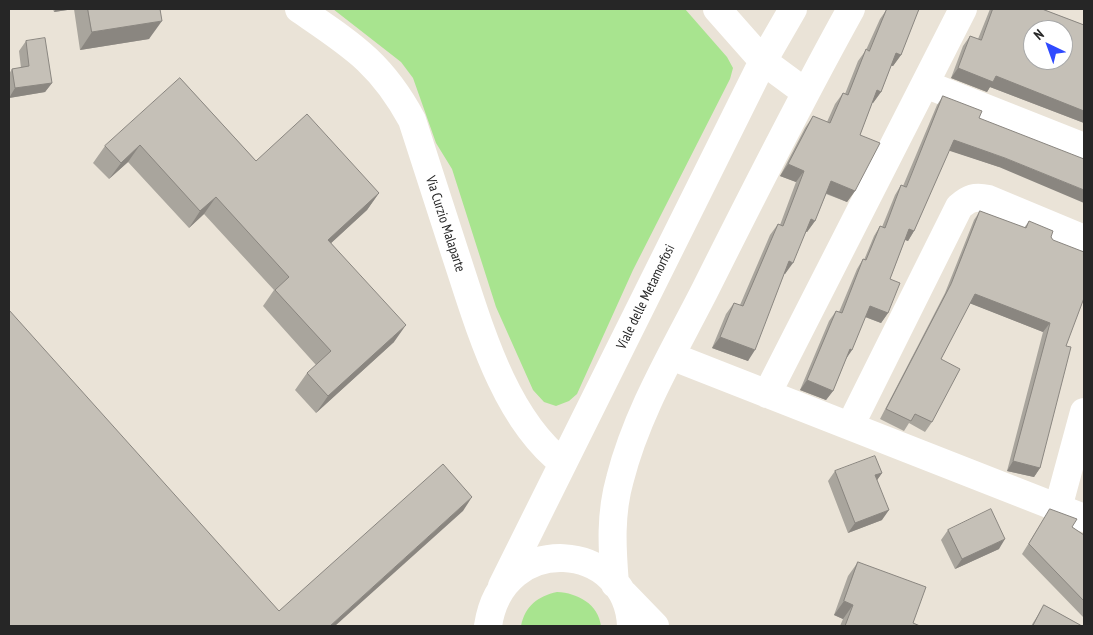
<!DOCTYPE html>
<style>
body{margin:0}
#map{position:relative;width:1093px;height:635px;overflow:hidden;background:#eae3d7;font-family:"PT Sans Narrow",sans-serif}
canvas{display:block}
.frame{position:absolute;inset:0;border:10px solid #262626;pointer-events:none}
.north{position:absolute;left:1023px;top:20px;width:50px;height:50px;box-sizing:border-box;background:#fff;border:1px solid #a8a8a8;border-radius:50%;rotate:318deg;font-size:14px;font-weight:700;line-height:20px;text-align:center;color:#262626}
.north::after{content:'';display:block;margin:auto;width:18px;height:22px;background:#2f4aff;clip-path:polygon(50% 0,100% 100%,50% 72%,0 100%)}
</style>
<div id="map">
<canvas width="1093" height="635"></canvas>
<div class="frame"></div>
<div class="north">N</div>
</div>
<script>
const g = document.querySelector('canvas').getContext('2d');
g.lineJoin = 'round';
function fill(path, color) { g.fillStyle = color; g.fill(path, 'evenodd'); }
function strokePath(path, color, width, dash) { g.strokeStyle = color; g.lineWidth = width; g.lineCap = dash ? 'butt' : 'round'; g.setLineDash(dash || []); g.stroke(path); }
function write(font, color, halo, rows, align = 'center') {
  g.font = font + ' "PT Sans Narrow",sans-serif'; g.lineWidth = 4; g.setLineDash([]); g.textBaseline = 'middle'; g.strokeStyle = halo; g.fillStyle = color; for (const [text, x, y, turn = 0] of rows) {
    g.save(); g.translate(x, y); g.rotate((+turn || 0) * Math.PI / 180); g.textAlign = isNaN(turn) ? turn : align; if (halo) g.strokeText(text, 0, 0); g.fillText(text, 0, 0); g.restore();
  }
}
fill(new Path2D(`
 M333 9H685L727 57 733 68 730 79 633 270 577 394 569 401 556 406 544 402 533 390 496 307 452 169 436 143 413 78 401 62Z
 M557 592C578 593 598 604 601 626H521C525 606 538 596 557 592Z`), '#a8e48f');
strokePath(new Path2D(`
 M299 9C350 44 381 62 412 120 426 164 441 209 455 253 478 322 503 417 563 463
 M717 9 763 61 805 92
 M925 84 1084 147
 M671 356 1084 518
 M767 394 963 9
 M850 426 959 207C969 198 975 196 988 199L1084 239
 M1058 508 1084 412
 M615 584C612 548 610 514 620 479 637 412 674 351 705 290 752 196 800 101 851 9
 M502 586 763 61 793 9
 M624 594 655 626
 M488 626C502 530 628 541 631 626`), '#fff', 28);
fill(new Path2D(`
 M53 9H160L149 39 80 50 74 9 54 12Z
 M887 9H920L917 13 901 55 893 66H891L881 92 873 103H872L860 135 855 191 847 202 826 194 815 221 807 232H806L785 274H784L748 361 712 348 726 314 734 303 740 305 770 235 778 224 780 225 796 182 780 176 805 128 813 116 827 122 835 104 843 93 845 94 858 61 866 50 880 19Z
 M990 9H1042L1084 25V123L990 87 987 92 951 78 963 46 970 36 978 39Z
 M26 41 52 83 45 92 9 98V74L12 69 21 68 19 51Z
 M180 78 256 161 379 193 367 210 331 243 394 342 316 413 295 390 307 373 316 365 263 306 274 290 204 214 189 228 128 162 109 179 93 163 105 146Z
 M943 96 979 118 999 167 949 150 914 231 908 241 905 240 890 279 888 313 881 323 865 317 852 350 846 359 833 391 826 400 800 390 829 321 836 311 839 312 857 269 863 259 864 260 874 236 880 226 882 227 895 195 901 185 903 186 937 105Z
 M980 211 1024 228 1029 221 1051 237 1066 346 1040 468 1034 477 1007 471 1043 332 970 303 941 359 932 422 925 432 909 423 904 431 880 419 945 293 974 220Z
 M835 471 882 473 877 480 882 520 848 533 828 481Z
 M1050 509 1072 527 1084 535V618L1022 554Z
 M948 530 999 549 955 569 941 540Z
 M858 562 913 623 920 626H840L843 619 834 615 848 576Z
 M1044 605 1082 626H1031L1038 615Z`), '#a9a59d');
fill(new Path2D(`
 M56 9H74L54 12Z
 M162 21 149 39 80 50 92 32Z
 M896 53 901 55 893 66 888 65Z
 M958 68 996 76 1084 111V123L990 87 987 92 951 78Z
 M52 83 45 92 9 98 15 88Z
 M877 90 881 92 873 103 869 102Z
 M954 140 1005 158 1084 190V203L999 167 947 150Z
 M140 145 128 162 109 179 121 163Z
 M788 164 804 171 796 182 780 176Z
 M831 181 855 191 847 202 823 192Z
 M379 193 367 210 316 257 328 240Z
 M216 197 204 214 189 228 200 211Z
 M811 219 815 221 807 232 803 230Z
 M909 229 914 231 908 241 903 239Z
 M789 261 793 263 785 274 781 273Z
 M975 294 1050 323 1043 332 969 303Z
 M870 306 888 313 881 323 863 316Z
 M406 325 394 342 316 413 328 396Z
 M720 337 755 350 748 361 712 348Z
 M850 349 852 350 845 360Z
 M807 380 833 391 826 400 800 390Z
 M1013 461 1040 468 1034 477 1007 471Z
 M882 473 875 483V475Z
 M472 497 463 511 335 626H330Z
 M889 510 882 520 848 533 855 523Z
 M1005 539 999 549 955 569 962 559Z
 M844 601 853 605 843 619 834 615Z`), '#8a8680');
const building = new Path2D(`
 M88 9H160L162 21 92 32Z
 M887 9H919L901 55 896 53 881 92 877 90 860 135 880 143 855 191 831 181 815 221 811 219 793 263 789 261 755 350 720 337 734 303 743 306 778 224 783 226 804 171 788 164 813 116 830 123 843 93 848 95 866 49 869 51Z
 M993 9H1042L1084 25V111L996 76 993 82 958 68 970 36 981 40ZM1033 30H1063V60H1033Z
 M45 38 52 83 15 88 12 69 29 66 26 41Z
 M180 78 256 161 307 114 379 193 328 240 406 325 328 396 307 373 331 351 275 290 289 277 216 197 200 211 140 145 121 163 105 146Z
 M943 96 982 111 979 118 1084 159V190L1005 158 954 140 914 231 909 229 890 279 900 283 888 313 870 306 852 350 850 349 833 391 807 380 836 311 842 313 863 259 866 260 880 226 885 228 901 185 906 187Z
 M980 211 1026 228 1029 221 1053 231 1051 237 1053 240 1084 252V298L1066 346 1071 347 1040 468 1013 461 1050 323 975 294 941 359 960 369 932 422 915 414 911 421 886 409 951 284Z
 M9 310 279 611 443 464 472 497 330 626H9Z
 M875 456 882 473 875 475 889 510 855 523 835 471Z
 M991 509 1005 539 962 559 948 530Z
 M1050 509 1077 519 1072 527 1084 535V601L1029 544Z
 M858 562 926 587 913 623 920 626H845L853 605 844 601Z
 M1044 605 1082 626H1033Z`);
fill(building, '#c5c0b7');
strokePath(building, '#8a8680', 1);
write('14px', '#262626', '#fff', [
 ["Via Curzio Malaparte",445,224,72],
 ["Viale delle Metamorfosi",646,297,-64]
]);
</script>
